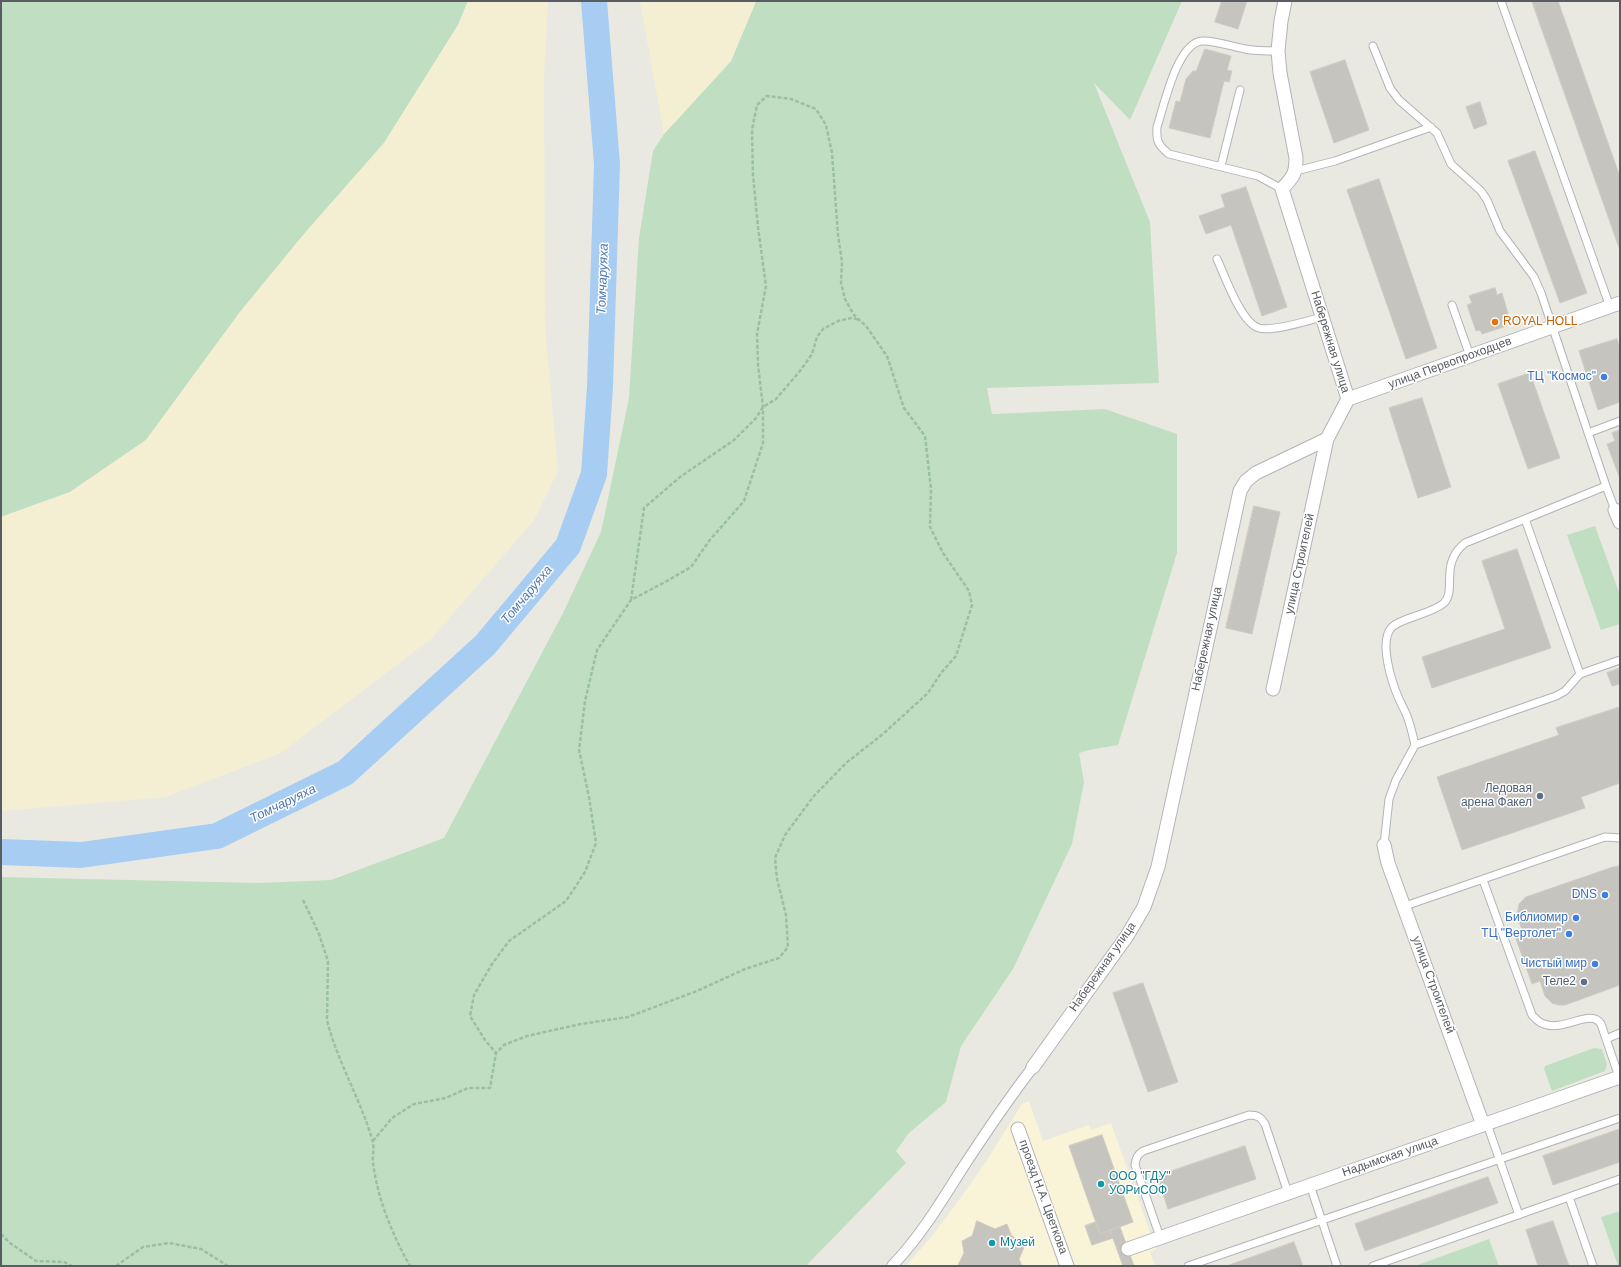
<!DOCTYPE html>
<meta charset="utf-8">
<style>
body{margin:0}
#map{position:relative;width:1621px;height:1267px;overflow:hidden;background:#eae9e1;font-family:Arial,sans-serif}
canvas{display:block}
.frame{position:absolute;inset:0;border:2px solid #595c60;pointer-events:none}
</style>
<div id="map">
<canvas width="1621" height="1267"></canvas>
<div class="frame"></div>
</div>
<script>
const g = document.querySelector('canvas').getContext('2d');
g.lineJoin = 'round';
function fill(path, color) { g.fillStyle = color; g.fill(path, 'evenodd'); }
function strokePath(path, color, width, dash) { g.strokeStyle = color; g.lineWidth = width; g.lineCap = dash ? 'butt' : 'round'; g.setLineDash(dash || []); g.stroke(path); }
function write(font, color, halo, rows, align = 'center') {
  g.font = font + ' Arial,sans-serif'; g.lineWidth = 3; g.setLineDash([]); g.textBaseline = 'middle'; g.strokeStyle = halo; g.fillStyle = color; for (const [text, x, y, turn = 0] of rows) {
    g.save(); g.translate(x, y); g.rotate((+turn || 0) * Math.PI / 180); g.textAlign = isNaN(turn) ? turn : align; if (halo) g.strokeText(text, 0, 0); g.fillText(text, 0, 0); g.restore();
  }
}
fill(new Path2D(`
 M1029 1101 1043 1141 1089 1125 1091 1130 1111 1123 1156 1249 1150 1252 1155 1266H906L932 1236 962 1196 987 1160 1022 1104Z`), '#f9f3d8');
fill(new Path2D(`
 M1 1H468L458 25 384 143 304 234 240 312 146 440 70 492 1 517Z
 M756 1H1182L1130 120 1094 83 1150 222 1159 383 987 388 992 414 1105 409 1177 434V553L1118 745 1089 750 1079 753 1084 782 1072 844 1013 969 961 1046 946 1102 909 1133 896 1151 906 1163 806 1266H1V877L258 883 331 880 444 838 563 613 601 532 629 398 639 238 653 151 664 134 731 61Z
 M1595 526 1620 595V624L1601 630 1567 535Z
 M1594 1048 1602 1049 1607 1064 1605 1071 1552 1091 1544 1069 1545 1066Z
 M1620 1211V1266H1618L1601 1217Z
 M1489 1239 1499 1266H1415Z`), '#c0dfc2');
fill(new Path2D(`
 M468 1H548L544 77 545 329 558 471 534 520 432 638 281 753 165 797 1 811V517L70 492 146 440 240 312 304 234 384 143 458 25Z
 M640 1H756L731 61 664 134Z`), '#f4efd2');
strokePath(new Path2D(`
 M1 852 81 855 217 836 345 773 485 645 568 546 594 474 600 387 607 164 594 1`), '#a8cdf3', 26);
const building = new Path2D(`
 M1222 1H1247L1238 29 1215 22Z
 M1532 1H1558L1620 177V250Z
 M1205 49 1231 56 1227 70 1232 71 1229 82 1224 81 1210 138 1169 128 1176 101 1180 102 1186 79 1193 71H1196Z
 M1345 60 1369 130 1334 143 1310 72Z
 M1480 102 1487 124 1474 129 1466 107Z
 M1535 151 1587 293 1560 303 1508 161Z
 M1379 179 1437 348 1406 359 1347 190Z
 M1246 187 1287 307 1262 316 1231 225 1206 234 1199 216 1225 207 1221 195Z
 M1495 288 1497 295 1502 293 1510 320 1506 321 1507 326 1482 334 1480 330 1476 331 1467 305 1472 303 1469 296Z
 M1617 339 1620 348V402L1598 410 1579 351Z
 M1530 373 1560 458 1528 469 1498 384Z
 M1422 398 1451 487 1418 498 1389 408Z
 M1620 430V479L1607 444 1615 441 1612 433Z
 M1254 506 1280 512 1252 634 1226 628Z
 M1517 549 1551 648 1432 688 1422 657 1505 629 1482 561Z
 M1620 668V684L1612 686 1607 673Z
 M1620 707V783L1581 797 1585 808 1462 850 1437 777 1559 735 1556 728Z
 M1620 866V985L1565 1005H1559L1552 1003 1545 996 1540 981 1532 984 1515 936 1523 933 1517 915 1519 904 1526 897 1613 867Z
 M1143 983 1178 1082 1148 1092 1113 993Z
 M1620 1129V1162L1553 1185 1543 1156Z
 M1102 1135 1133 1222 1100 1234 1069 1146Z
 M1245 1146 1256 1179 1168 1209 1157 1176Z
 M1488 1177 1498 1203 1365 1251 1355 1224Z
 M977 1221 995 1229 1007 1224 1011 1235 1025 1245 1019 1259 1022 1266H960L958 1265 964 1253 962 1241 972 1236Z
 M1553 1221 1569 1266H1538L1526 1230Z
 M1096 1222 1100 1234 1110 1230 1113 1238 1092 1245 1085 1226Z
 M1120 1227 1134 1266H1123L1110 1230Z
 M1294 1242 1303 1266H1227Z`);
fill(building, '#c6c4be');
strokePath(building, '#cecbc0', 1);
const service = new Path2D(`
 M1501 1 1610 307
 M1373 46 1390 88 1399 100 1437 133 1451 164 1481 191 1487 200 1500 231 1534 277 1541 293 1606 486 1615 510 1617 509
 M1278 51C1267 51 1255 51 1245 49 1233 47 1214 40 1202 41 1177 43 1164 106 1157 127 1156 141 1158 145 1169 154L1258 176 1282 189
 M1221 166 1240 90
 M1296 171 1335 161 1431 127
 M1217 259C1225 276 1241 323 1259 328 1272 332 1307 321 1322 317
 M1452 305 1470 356
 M1588 433 1620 421
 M1606 486 1525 519 1580 674 1620 660
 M1415 745C1413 736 1411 727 1408 719 1406 712 1402 706 1399 699 1392 683 1378 641 1392 627 1403 617 1432 614 1444 603 1457 590 1439 564 1465 543L1525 519
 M1384 845 1389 799 1396 780 1415 745 1556 696 1565 691 1580 674
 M1483 880 1532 1015C1535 1018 1539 1023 1544 1024 1564 1032 1591 1008 1601 1024L1619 1077
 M1405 906 1605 837 1620 838
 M1606 1039 1620 1033
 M1487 1124 1519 1215
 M1310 1185 1337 1266
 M1160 1237 1135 1165C1136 1158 1137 1155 1143 1151L1249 1115C1257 1115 1261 1117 1265 1124L1288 1193
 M1188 1266 1620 1118
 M1373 1266 1569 1197
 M1593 1266 1569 1197 1620 1179`);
const pedestrian = new Path2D(`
 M892 1266C918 1239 938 1207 958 1175 982 1138 1006 1102 1033 1067`);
const minor = new Path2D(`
 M1348 399 1620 303
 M1615 510 1620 522
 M1273 689 1327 439 1348 399 1282 189C1293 177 1296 174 1296 158L1280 73 1278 51 1281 21 1285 1
 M1384 845 1388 863 1483 1125
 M1033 1067 1127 936 1144 907 1158 867 1240 491 1246 481 1256 473 1327 439
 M1018 1129 1067 1266
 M1128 1249 1620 1077`);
strokePath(service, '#b1b3b7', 9);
strokePath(pedestrian, '#b1b3b7', 12);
strokePath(minor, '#b1b3b7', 15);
strokePath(new Path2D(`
 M631 600 644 508 680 477 734 440 756 418 763 407 776 399 800 371 812 354 817 337 823 329 838 321 851 318 860 320
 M303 900 319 934 328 961 327 1020C337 1061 360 1098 372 1139 375 1147 372 1156 373 1163 378 1200 392 1234 410 1266
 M373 1141 392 1118 414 1104 446 1098 468 1088H490L496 1053 504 1045 527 1036 581 1024 628 1017 697 991 745 969 779 958 788 947 786 915 777 879 775 858 785 835 813 797 846 763 883 734 928 693 941 673 956 656 972 605 969 591 943 553 930 527 931 489 925 436 904 408 887 356 866 326 854 315 845 299 841 283 842 262 838 235 832 153 826 125 816 109 791 99 767 96 757 105 752 130 753 175 758 227 766 286 757 334 758 365 763 407V443L744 501 709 541 691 567 665 582 631 600 597 650 585 701 579 750 589 797 596 843 585 872 566 901 509 941 492 964 474 995 470 1016 485 1040 496 1053
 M1 1234 10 1243 36 1261 64 1262 72 1266
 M116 1266 143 1247 169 1243 201 1249 228 1266`), '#9abfa7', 2.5, [4, 2]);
strokePath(service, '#fff', 7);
strokePath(pedestrian, '#fff', 10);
strokePath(minor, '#fff', 13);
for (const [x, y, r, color] of [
 [1495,322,4,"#e8710a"],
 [1604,377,4,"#3f7fe0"],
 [1540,796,4,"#5c6f8a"],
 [1605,895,4,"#3f7fe0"],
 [1576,918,4,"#3f7fe0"],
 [1569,934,4,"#3f7fe0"],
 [1595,964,4,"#3f7fe0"],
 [1584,982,4,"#5c6f8a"],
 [1101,1184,4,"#0f9aa8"],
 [992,1243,4,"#0f9aa8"]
]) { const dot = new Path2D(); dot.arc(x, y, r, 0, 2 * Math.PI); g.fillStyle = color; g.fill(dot); strokePath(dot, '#fff', 1.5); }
write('12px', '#c56008', '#fff', [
 ["ROYAL HOLL",1503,322]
], 'left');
write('12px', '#595c60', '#fff', [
 ["Набережная улица",1330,342,73],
 ["улица Первопроходцев",1450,363,-20],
 ["улица Строителей",1300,564,-78],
 ["Набережная улица",1207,639,-78],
 ["Набережная улица",1103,967,-55],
 ["улица Строителей",1433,985,70],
 ["Надымская улица",1390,1157,-19],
 ["проезд Н.А. Цветкова",1043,1197,70]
]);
write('12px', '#366cbe', '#fff', [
 ["ТЦ \"Космос\"",1596,377],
 ["DNS",1597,895],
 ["Библиомир",1568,918],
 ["ТЦ \"Вертолет\"",1561,934],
 ["Чистый мир",1587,964]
], 'right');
write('12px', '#4e5e75', '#fff', [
 ["Ледовая",1532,789],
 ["арена Факел",1532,803],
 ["Теле2",1576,982]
], 'right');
write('12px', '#0d838f', '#fff', [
 ["ООО \"ГДУ\"",1109,1177],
 ["УОРиСОФ",1109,1191],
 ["Музей",1000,1243]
], 'left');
write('italic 13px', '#4f78b2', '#fff', [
 ["Томчаруяха",603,279,-88],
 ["Томчаруяха",527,595,-50],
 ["Томчаруяха",283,804,-26]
]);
</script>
